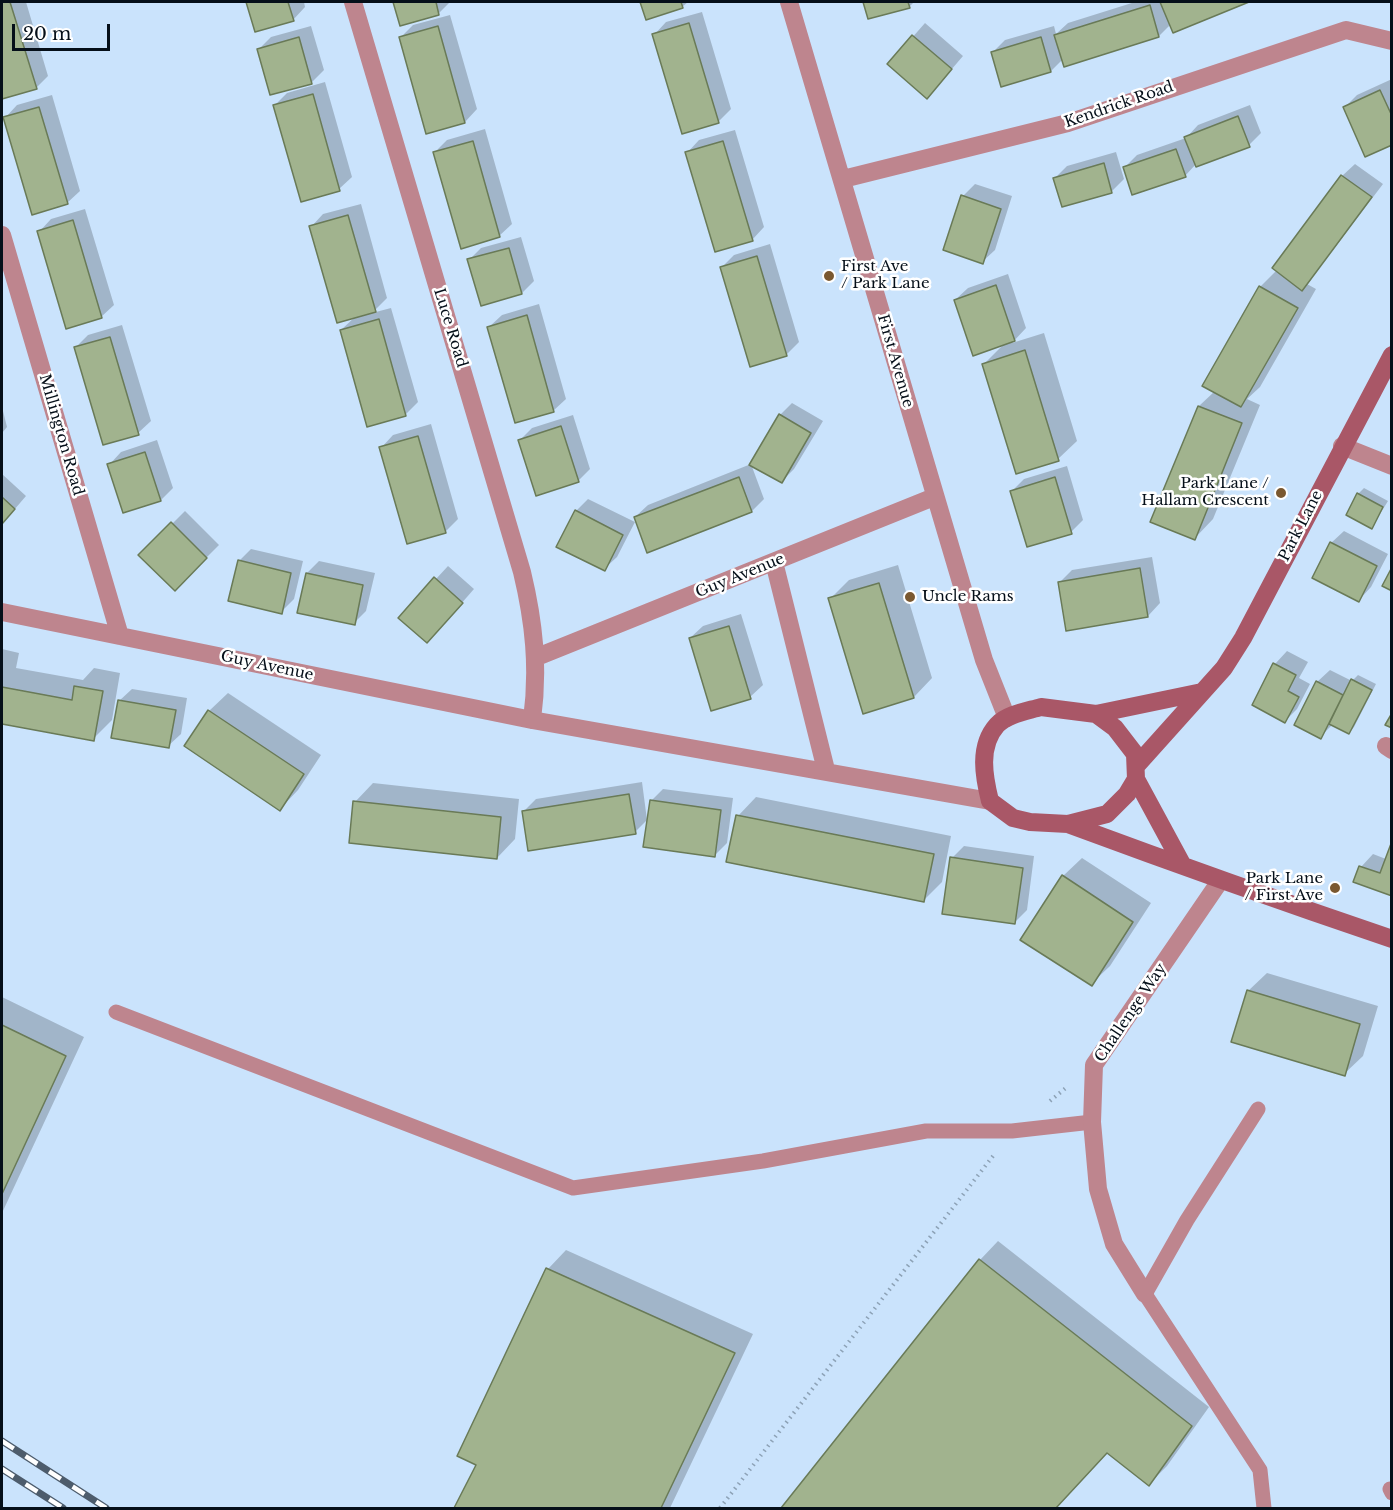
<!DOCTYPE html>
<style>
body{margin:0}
#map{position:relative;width:1393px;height:1510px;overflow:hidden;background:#cae3fc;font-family:"Libre Baskerville",serif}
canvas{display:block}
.frame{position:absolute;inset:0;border:3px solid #050f19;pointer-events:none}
.scale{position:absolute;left:12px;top:24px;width:98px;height:27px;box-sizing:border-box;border:3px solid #050f19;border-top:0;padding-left:8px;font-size:18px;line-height:21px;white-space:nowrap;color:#050f19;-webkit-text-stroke:4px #fff;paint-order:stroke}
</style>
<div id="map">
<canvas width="1393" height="1510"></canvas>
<div class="frame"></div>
<div class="scale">20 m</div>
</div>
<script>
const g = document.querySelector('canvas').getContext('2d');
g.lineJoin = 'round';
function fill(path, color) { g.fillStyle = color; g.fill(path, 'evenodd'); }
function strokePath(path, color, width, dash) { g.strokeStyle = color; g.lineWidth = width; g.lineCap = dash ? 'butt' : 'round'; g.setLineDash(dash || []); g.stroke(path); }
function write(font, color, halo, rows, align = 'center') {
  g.font = font + ' "Libre Baskerville",serif'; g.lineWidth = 5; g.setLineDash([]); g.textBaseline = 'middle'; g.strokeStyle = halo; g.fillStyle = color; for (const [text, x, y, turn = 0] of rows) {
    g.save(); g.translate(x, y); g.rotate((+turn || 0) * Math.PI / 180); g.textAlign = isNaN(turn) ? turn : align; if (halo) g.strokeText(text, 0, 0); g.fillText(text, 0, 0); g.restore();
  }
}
fill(new Path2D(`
 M2 2H26L48 76 36 88 2 98Z
 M247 2H304L305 7 293 20 256 31Z
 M395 2H450L439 13 401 24Z
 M642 2H688L682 7 647 18Z
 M864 2H914L909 7 869 18Z
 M1135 2H1245L1174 31 1171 24 1159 36 1063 59 1051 71 992 53 1005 40 1054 26 1056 34 1068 23Z
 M702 12 731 109 718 122 654 35 666 22Z
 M450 15 477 109 465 122 427 133 400 38 413 25Z
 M925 23 963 56 939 84 889 64Z
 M311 26 324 70 311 83 259 49 271 37Z
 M1392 79V143L1344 108 1357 95Z
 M325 82 352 177 339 189 275 105 287 93Z
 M52 95 80 191 67 203 5 118 17 105Z
 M1250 105 1261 133 1249 145 1196 164 1185 176 1125 167 1137 155 1186 138 1198 125Z
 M485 129 512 224 499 236 435 152 447 140Z
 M735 130 764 227 752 240 687 153 699 140Z
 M1116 152 1124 179 1111 192 1055 178 1067 166Z
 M1355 164 1383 184 1307 284 1316 289 1260 387 1247 399 1260 405 1213 519 1195 538 1152 521 1199 406 1215 391 1260 287 1277 270 1342 176Z
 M975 184 1012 196 995 250 982 262 963 196Z
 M361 204 387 298 372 313 391 308 418 402 406 414 368 425 341 330 356 316 311 227 323 214Z
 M85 209 114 305 101 317 39 232 51 219Z
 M521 237 534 281 522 293 469 260 481 248Z
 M770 244 799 342 786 355 722 267 734 255Z
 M1008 274 1026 328 1012 343 1044 333 1077 441 1058 459 984 364 1004 344 955 300 968 288Z
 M539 304 566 399 553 411 489 327 502 315Z
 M122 325 151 421 138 433 75 348 88 335Z
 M792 403 823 421 794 469 781 482 780 415Z
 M2 407 7 427 2 433Z
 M573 415 590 469 578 481 520 440 532 428Z
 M431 424 458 519 446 531 408 542 381 448 393 435Z
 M157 440 173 488 161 500 109 465 121 452Z
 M751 464 764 499 752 511 635 517 648 505Z
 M1067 466 1083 520 1071 532 1011 492 1024 479Z
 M2 474 26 496 2 524Z
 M1364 488 1388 501 1372 527 1358 494Z
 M588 499 635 522 617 557 604 569 576 511Z
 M185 511 219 545 175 589 141 555Z
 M1344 531 1388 554 1371 587 1359 600 1331 543Z
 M251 549 303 561 294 599 281 612 239 561Z
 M1152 557 1160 603 1148 616 1059 583 1072 570Z
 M319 561 375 573 366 611 354 623 307 573Z
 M898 565 932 678 914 697 830 599 849 580Z
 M448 566 474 589 439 629 400 618Z
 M741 614 763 685 750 697 690 638 703 626Z
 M2 649 19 653 16 668 83 680 94 668 120 673 112 720 93 739 2 722Z
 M1287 651 1308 662 1299 678 1310 684 1297 709 1285 721 1254 704 1275 664Z
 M1330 670 1352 681 1358 675 1376 684 1354 727 1349 733 1333 724 1320 737 1317 682Z
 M132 689 187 698 181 734 168 746 119 701Z
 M228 693 321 755 298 790 280 809 209 711Z
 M642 782 647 820 635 832 524 811 536 799Z
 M373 783 519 799 515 839 497 858 355 802Z
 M663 789 733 798 727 843 714 856 651 801Z
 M756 797 951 836 942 882 924 900 738 816Z
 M964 846 1034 856 1027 910 1014 923 952 858Z
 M1373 854 1386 859 1392 895 1361 867Z
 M1082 858 1151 903 1110 966 1091 984 1063 876Z
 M1267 973 1378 1006 1363 1056 1344 1074 1248 991Z
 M2 997 84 1037 2 1213Z
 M998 1241 1209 1407 1167 1466 1149 1484 1108 1452 1056 1508H783L980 1260Z
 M566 1250 753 1334 670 1508H456L478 1464 459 1456 548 1269Z`), '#0003');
const building = new Path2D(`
 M2 2H10L37 89 2 99Z
 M246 2H288L294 21 255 32Z
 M393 2H436L439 15 400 26Z
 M640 2H681L683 8 646 20Z
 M863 2H908L910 8 868 19Z
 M1160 2H1249L1173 33Z
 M1150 5 1159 37 1064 67 1054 35Z
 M689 23 719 123 682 134 652 34Z
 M438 26 465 123 426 134 399 37Z
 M912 35 952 69 927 99 887 64Z
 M299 37 312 84 270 95 257 49Z
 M1041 37 1051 72 1001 87 991 52Z
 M1380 90 1392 116V145L1365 157 1343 107Z
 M313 94 340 191 301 202 273 105Z
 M39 107 68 204 32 215 3 117Z
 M1238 116 1250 147 1196 167 1184 137Z
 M473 141 500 237 461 249 433 152Z
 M723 141 753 241 715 252 685 152Z
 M1176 149 1186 177 1132 195 1123 167Z
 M1104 163 1112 193 1062 207 1053 178Z
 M1341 175 1372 197 1302 291 1272 268Z
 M961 195 1001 209 983 264 943 250Z
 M348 215 376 312 337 323 309 226Z
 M73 220 102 318 66 329 37 231Z
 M509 248 522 294 481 306 467 259Z
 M757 256 787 356 750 367 720 267Z
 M996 285 1015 341 973 356 954 300Z
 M1259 286 1298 308 1241 407 1202 386Z
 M527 315 554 412 515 423 487 327Z
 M379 319 406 416 367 427 340 330Z
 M110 337 139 435 103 445 74 347Z
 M1025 350 1059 461 1016 474 982 364Z
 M1198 406 1242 423 1195 540 1150 522Z
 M779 414 811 433 782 483 749 465Z
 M561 426 579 482 536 496 518 440Z
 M418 436 446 533 407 544 379 447Z
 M145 452 161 501 123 513 107 464Z
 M739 477 752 512 647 553 634 517Z
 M1055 477 1072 534 1027 547 1010 491Z
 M1357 493 1383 507 1372 529 1346 515Z
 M2 497 15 509 2 524Z
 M575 510 623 535 605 571 556 547Z
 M171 522 207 558 175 591 138 555Z
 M1330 542 1377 566 1359 602 1312 578Z
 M238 560 291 573 282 614 228 601Z
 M1392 567V591L1382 586Z
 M1140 568 1148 617 1066 631 1058 582Z
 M306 573 363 585 355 625 297 613Z
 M434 577 463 603 427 643 398 618Z
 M879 583 914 698 863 714 828 598Z
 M729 626 751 699 711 711 689 638Z
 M1273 663 1296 675 1288 691 1299 697 1285 723 1252 705Z
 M1351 679 1372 690 1349 734 1329 724Z
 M1316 681 1343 695 1321 739 1294 725Z
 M74 686 103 691 94 741 2 724V687L72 700Z
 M118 700 176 710 169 748 111 738Z
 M208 710 304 774 280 811 184 746Z
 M1392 713V728L1385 725Z
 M629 794 636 834 528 851 522 811Z
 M650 800 721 810 715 857 643 847Z
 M353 801 501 817 497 859 349 843Z
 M736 815 934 854 924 902 726 862Z
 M1392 841V896L1353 882 1359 866 1380 873Z
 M950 857 1023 868 1015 924 942 914Z
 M1062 875 1133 922 1092 986 1020 940Z
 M1247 990 1360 1024 1345 1076 1231 1042Z
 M2 1025 66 1056 2 1194Z
 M979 1259 1192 1426 1149 1486 1107 1453 1056 1508H781Z
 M546 1268 735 1353 661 1508H454L476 1465 457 1456Z`);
fill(building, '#a1b38e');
strokePath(building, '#697a57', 1.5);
strokePath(new Path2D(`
 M1050 1101 1067 1087
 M720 1508 993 1156`), '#8da2b6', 4, [1.5, 4.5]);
strokePath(new Path2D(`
 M116 1012 573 1188 763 1161 926 1131H1012L1092 1122
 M1258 1109 1187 1220 1145 1294 1260 1470 1264 1508
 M1390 1489 1392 1493`), '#be858e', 15);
strokePath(new Path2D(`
 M353 2 522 572C534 622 539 668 532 720
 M789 2 984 660 1007 718
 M843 179 1068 123 1346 30 1392 41
 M2 235 120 636
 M1342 446 1392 466
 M774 562 826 770
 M2 612 532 720 990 801
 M537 657 934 497
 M1386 746 1392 750
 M1145 1294 1114 1244 1098 1189 1092 1122 1094 1065 1220 881`), '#be858e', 18);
strokePath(new Path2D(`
 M1041 707 1096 714 1115 728 1135 754 1136 779 1127 794 1107 814 1068 824 1030 822 1013 818 990 801C984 777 978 746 997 725 1007 714 1028 711 1041 707Z
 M1096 714 1202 692
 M1137 765 1224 668 1243 638 1392 355
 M1136 779 1182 864
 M1068 824C1176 864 1283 902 1392 939`), '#a95767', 18);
const rail = new Path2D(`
 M2 1441 106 1508
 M2 1469 63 1508`);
strokePath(rail, '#4d5c6c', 7);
strokePath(rail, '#fff', 4.5, [14]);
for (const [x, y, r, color] of [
 [829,276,6,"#7a5830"],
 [1281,493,6,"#7a5830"],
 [910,597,6,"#7a5830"],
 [1335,888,6,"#7a5830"]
]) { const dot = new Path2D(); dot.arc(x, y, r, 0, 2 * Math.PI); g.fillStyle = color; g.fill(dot); strokePath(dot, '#fff', 2); }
write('15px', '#050f19', '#fff', [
 ["Kendrick Road",1119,105,-19],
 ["Luce Road",450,328,73],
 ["First Avenue",895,361,74],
 ["Millington Road",61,435,74],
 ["Park Lane",1301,526,-63],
 ["Guy Avenue",740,576,-22],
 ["Guy Avenue",267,666,12],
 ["Challenge Way",1131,1013,-56]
]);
write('15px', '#050f19', '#fff', [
 ["First Ave",841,267],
 ["/ Park Lane",841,284],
 ["Park Lane /",1269,484,"right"],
 ["Hallam Crescent",1269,501,"right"],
 ["Uncle Rams",922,597],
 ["Park Lane",1323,879,"right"],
 ["/ First Ave",1323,896,"right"]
], 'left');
</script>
